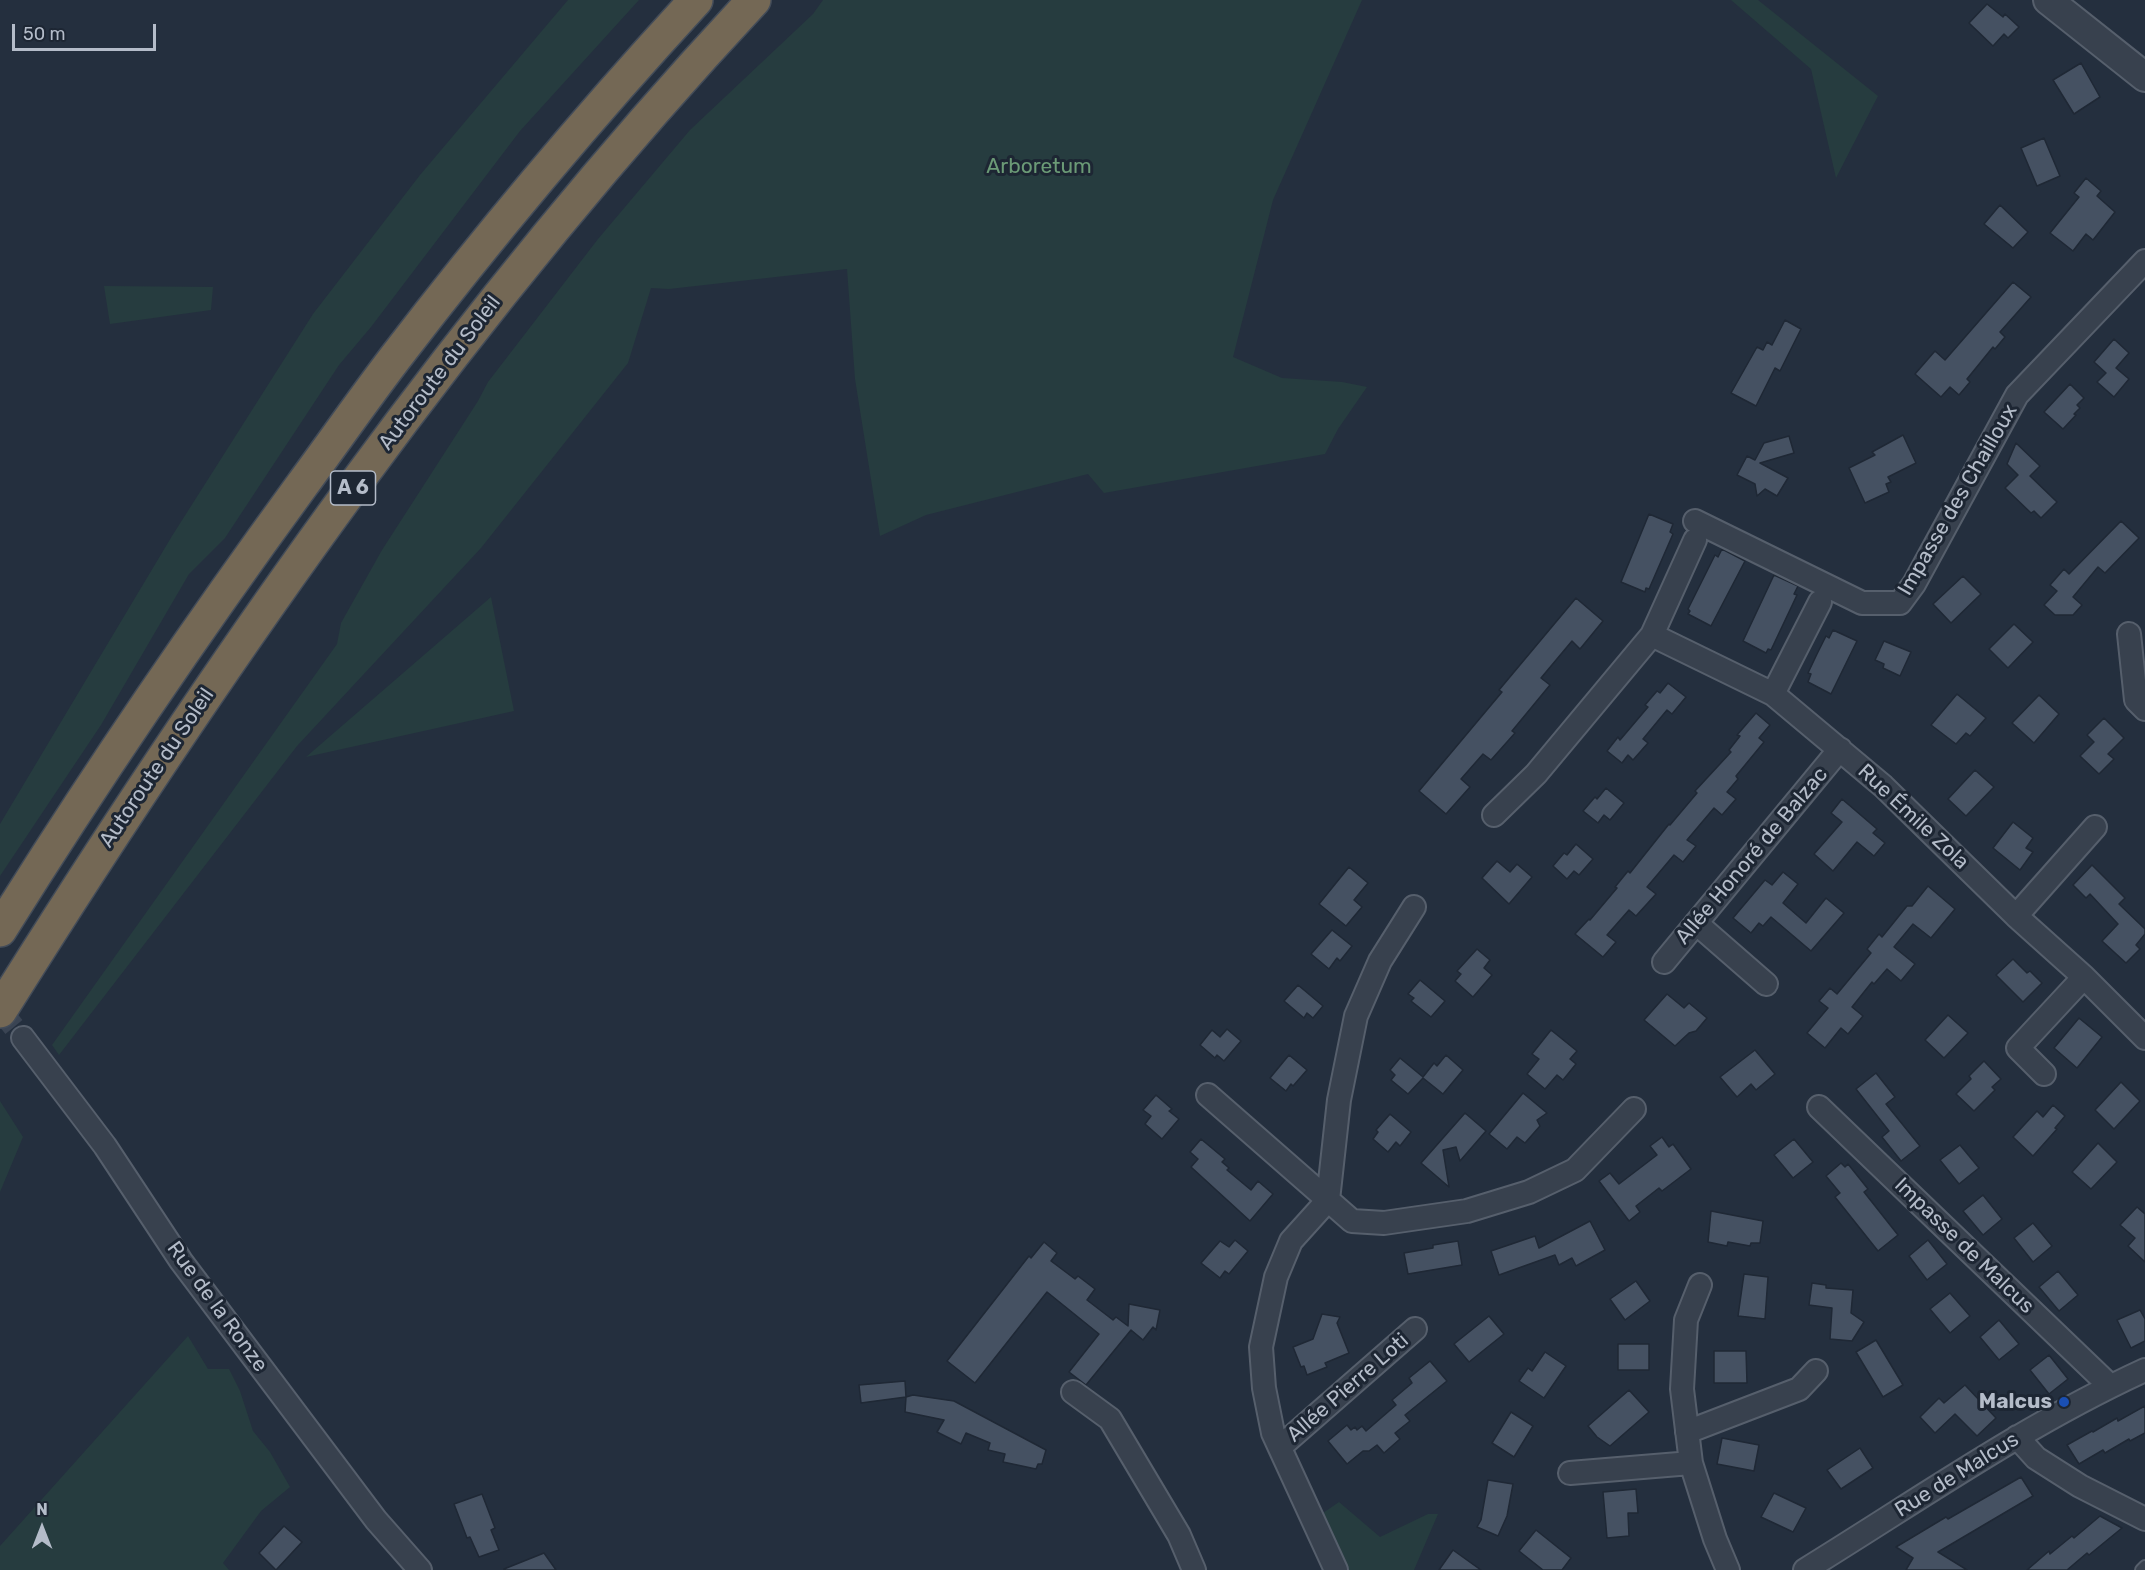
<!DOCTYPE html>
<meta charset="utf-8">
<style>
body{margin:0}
#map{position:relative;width:2145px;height:1570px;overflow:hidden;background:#242f3e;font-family:Rubik,sans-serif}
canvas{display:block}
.north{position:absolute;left:12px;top:1498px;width:60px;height:60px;-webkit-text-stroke:4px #1d2633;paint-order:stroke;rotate:0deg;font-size:16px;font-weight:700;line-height:24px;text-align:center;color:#b4bcc9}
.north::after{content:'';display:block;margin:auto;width:21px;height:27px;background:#b4bcc9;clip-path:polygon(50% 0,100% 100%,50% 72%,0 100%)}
.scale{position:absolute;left:12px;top:24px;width:144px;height:27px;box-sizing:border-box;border:3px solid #b4bcc9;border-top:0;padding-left:8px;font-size:18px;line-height:21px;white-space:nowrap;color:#b4bcc9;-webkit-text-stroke:4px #1d2633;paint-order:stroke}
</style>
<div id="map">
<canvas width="2145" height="1570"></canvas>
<div class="north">N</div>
<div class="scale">50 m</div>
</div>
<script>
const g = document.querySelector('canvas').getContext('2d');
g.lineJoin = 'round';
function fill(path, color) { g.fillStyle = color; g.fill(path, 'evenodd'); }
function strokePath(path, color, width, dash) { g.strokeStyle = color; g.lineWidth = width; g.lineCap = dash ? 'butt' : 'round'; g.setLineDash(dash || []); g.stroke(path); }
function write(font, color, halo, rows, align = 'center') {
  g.font = font + ' Rubik,sans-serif'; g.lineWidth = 6; g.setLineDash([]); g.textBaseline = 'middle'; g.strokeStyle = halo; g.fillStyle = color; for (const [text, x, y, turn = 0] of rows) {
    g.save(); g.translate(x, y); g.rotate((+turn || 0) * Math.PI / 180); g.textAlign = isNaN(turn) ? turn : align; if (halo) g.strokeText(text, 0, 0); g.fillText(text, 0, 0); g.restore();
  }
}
fill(new Path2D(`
 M568 0H639L520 131 371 327 339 365 225 538 189 574 101 725 0 876V824L172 536 313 314 420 175Z
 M823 0H1362L1273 200 1233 357 1282 378 1342 382 1367 387 1338 429 1325 454 1104 493 1088 474 926 515 880 536 855 379 847 269 669 289 651 288 628 363 481 548 297 746 59 1055 52 1045 337 644 341 623 382 550 478 401 488 382 598 239 690 130 813 14Z
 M1731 0H1758L1878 96 1836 178 1811 69Z
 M104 286 213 287 211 310 110 324Z
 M491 597 514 711 306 757Z
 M0 1101 23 1137 0 1192Z
 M188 1336 208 1369H229L240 1391 253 1431 270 1452 290 1487 261 1511 223 1563 229 1570H0V1546Z
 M1339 1502 1380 1537 1428 1514H1438L1414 1570H1349L1323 1513Z`), '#263c3f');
const building = new Path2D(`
 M1987 4 2003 17 2005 14 2019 27 2008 38 2004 34 1993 46 1969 23Z
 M2081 63 2100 97 2074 114 2053 80Z
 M2044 138 2060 176 2037 186 2021 148Z
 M2086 178 2101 191 2097 196 2115 212 2093 240 2086 234 2073 251 2050 233 2079 197 2074 193Z
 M2000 205 2028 232 2013 248 1984 224Z
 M2013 282 2031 297 2000 332 2005 337 1995 349 1993 347 1967 379 1970 382 1959 395 1950 387 1941 397 1915 374 1935 351 1945 360Z
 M1785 320 1801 329 1780 371 1775 368 1756 406 1731 393 1757 347 1763 350 1767 342 1772 345Z
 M2114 339 2129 353 2116 368 2129 379 2114 397 2097 382 2106 373 2094 362Z
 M2070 384 2084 398 2077 405 2080 408 2074 414 2076 415 2063 429 2044 412Z
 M1903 435 1916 463 1888 477 1891 482 1886 484 1889 492 1865 503 1849 468 1875 455 1872 452Z
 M1789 436 1794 453 1760 463 1788 478 1777 496 1765 489 1757 496 1755 484 1737 475 1747 456 1755 460 1764 443Z
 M2016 443 2040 466 2030 476 2057 502 2041 518 2034 511 2031 513 2005 488 2018 475 2007 464Z
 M1649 514 1673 524 1670 532 1673 534 1649 589 1646 588 1645 592 1621 582Z
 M2121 521 2139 538 2105 573 2098 567 2073 597 2082 605 2073 615H2055L2044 605 2057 591 2050 585 2064 569 2069 574Z
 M1722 549 1745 561 1711 626 1688 614 1690 611 1688 609 1715 555 1718 557Z
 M1774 575 1798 586 1794 594 1797 595 1771 650 1768 649 1766 653 1743 641Z
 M1963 576 1981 594 1951 623 1933 604Z
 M1576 598 1603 621 1580 649 1572 641 1541 678 1550 685 1512 731 1515 733 1491 760 1483 754 1461 779 1470 787 1446 814 1419 791 1502 692 1499 690Z
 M2014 624 2033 642 2008 668 1989 649Z
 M1833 630 1857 641 1831 694 1808 682 1811 674 1808 673 1817 654 1826 636 1829 638Z
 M1884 641 1911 652 1900 676 1883 668 1884 664 1875 660Z
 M1668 683 1686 697 1672 714 1667 710 1643 739 1648 743 1633 760 1628 755 1622 763 1607 751 1618 737 1620 740 1648 707 1645 705 1657 691 1660 693Z
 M1957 694 1986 718 1970 736 1966 733 1956 744 1931 725Z
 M2039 695 2059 714 2034 743 2012 723Z
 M1756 713 1770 725 1759 738 1764 742 1736 776 1738 779 1727 792 1736 799 1722 815 1714 808 1687 840 1696 846 1683 862 1674 855 1647 887 1656 894 1636 916 1629 910 1607 935 1616 942 1603 957 1575 934 1589 919 1590 920 1617 888 1615 887 1628 871 1630 873 1669 824 1670 825 1697 793 1695 791 1731 752 1729 750 1740 736 1737 735Z
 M2104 718 2124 738 2108 754 2114 759 2099 774 2080 756 2094 742 2087 735Z
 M1975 770 1994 787 1966 816 1948 799Z
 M1606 788 1624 803 1610 820 1604 815 1598 823 1583 811 1595 797 1597 799Z
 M1842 799 1877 829 1873 833 1885 843 1874 856 1857 842 1833 871 1814 854 1842 822 1831 813Z
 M2013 822 2033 838 2026 848 2033 852 2020 870 1993 848Z
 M1576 844 1593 859 1579 875 1574 871 1567 879 1553 866 1564 853 1567 855Z
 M1497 861 1510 872 1517 864 1532 877 1509 904 1482 878Z
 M2092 865 2125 898 2119 904 2145 929V934L2136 945 2140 949 2126 963 2102 941 2118 924 2090 894 2086 898 2073 885Z
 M1349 867 1368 883 1354 900 1362 907 1346 926 1319 904Z
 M1783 872 1798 884 1783 903 1806 923 1826 898 1844 913 1811 951 1771 917 1763 926 1759 923 1751 933 1733 918 1765 880 1772 885Z
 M1928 886 1955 909 1931 938 1913 924 1894 947 1915 964 1901 981 1887 969 1874 984 1872 982 1852 1007 1863 1016 1848 1034 1841 1028 1825 1048 1807 1033 1828 1008 1819 1001 1830 988 1837 994 1871 953 1867 949 1879 934 1882 937 1907 906H1912Z
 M1332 930 1352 946 1340 961 1337 958 1329 969 1311 954Z
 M1477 949 1490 960 1484 968 1492 975 1473 997 1455 981 1461 974 1457 971Z
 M2013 959 2027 973 2030 971 2042 983 2023 1002 1996 975Z
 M1420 980 1445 1001 1431 1017 1411 1001 1414 998 1408 994Z
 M1298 985 1323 1006 1313 1018 1307 1013 1304 1018 1284 1001Z
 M1667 994 1684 1008 1689 1003 1707 1018 1696 1031 1689 1033 1675 1046 1644 1020Z
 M1948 1015 1968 1033 1944 1058 1925 1040Z
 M2079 1018 2102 1037 2077 1068 2054 1048Z
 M1227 1029 1241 1041 1224 1061 1217 1055 1215 1058 1200 1045 1212 1030 1220 1037Z
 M1551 1030 1577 1051 1570 1059 1576 1064 1563 1080 1557 1075 1545 1089 1527 1074 1539 1059 1532 1054Z
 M1755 1050 1775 1074 1756 1090 1751 1084 1737 1097 1720 1077Z
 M1289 1055 1307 1070 1293 1086 1291 1084 1286 1091 1270 1078Z
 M1446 1055 1463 1070 1443 1094 1423 1078 1408 1094 1391 1080 1395 1075 1390 1070 1400 1058 1423 1077 1434 1063 1437 1066Z
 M1984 1061 2001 1079 1992 1087 1995 1090 1974 1111 1956 1094 1971 1079 1969 1076Z
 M1876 1073 1895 1097 1886 1104 1920 1146 1901 1161 1882 1137 1889 1131 1856 1089Z
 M2121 1082 2140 1101 2114 1129 2095 1110Z
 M1523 1093 1547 1113 1537 1120 1540 1126 1525 1143 1517 1137 1507 1149 1489 1134Z
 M1156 1095 1172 1109 1169 1111 1179 1119 1162 1139 1145 1124 1151 1116 1143 1110Z
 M2053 1105 2065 1116 2055 1128 2057 1129 2033 1156 2013 1137 2037 1111 2043 1117Z
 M1465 1113 1486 1131 1460 1161 1456 1147 1443 1150 1449 1187 1421 1163Z
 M1390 1114 1411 1132 1400 1146 1396 1142 1388 1152 1373 1139 1378 1132 1376 1130Z
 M1662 1137 1669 1147 1673 1144 1691 1169 1662 1191 1659 1188 1636 1206 1640 1212 1629 1221 1599 1181 1610 1173 1619 1184 1657 1155 1650 1146Z
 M1201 1139 1225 1159 1222 1162 1229 1168 1227 1170 1251 1190 1258 1181 1273 1194 1250 1221 1191 1167 1198 1159 1190 1152Z
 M1794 1139 1813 1162 1793 1178 1774 1155Z
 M2098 1143 2117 1162 2091 1189 2072 1172Z
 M1960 1145 1979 1168 1959 1184 1940 1160Z
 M1841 1163 1845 1167 1848 1164 1868 1189 1864 1192 1898 1235 1878 1251 1835 1197 1840 1193 1826 1176Z
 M1983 1195 2002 1219 1983 1235 1963 1211Z
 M2137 1207 2145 1214V1262L2128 1246 2135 1238 2120 1225Z
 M1711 1211 1763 1221 1760 1243H1751L1750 1246 1728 1242 1727 1246 1708 1242Z
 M1590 1221 1605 1250 1576 1266 1572 1258 1559 1265 1555 1255 1499 1275 1491 1251 1535 1236 1539 1248Z
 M2033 1223 2052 1246 2033 1262 2014 1238Z
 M1235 1240 1248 1251 1229 1274 1225 1271 1220 1278 1201 1263 1220 1241 1229 1247Z
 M1928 1240 1947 1264 1927 1280 1909 1256Z
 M1458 1241 1462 1265 1408 1274 1404 1253 1433 1248V1245Z
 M1044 1242 1057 1253 1051 1261 1075 1279 1078 1276 1095 1289 1087 1300 1113 1320 1116 1317 1128 1326 1129 1304 1160 1310 1156 1330 1153 1327 1143 1340 1131 1330 1086 1385 1069 1372 1099 1334 1047 1292 975 1383 947 1361 1029 1256 1031 1258Z
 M2058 1271 2078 1295 2059 1311 2039 1287Z
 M1744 1274 1768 1277 1765 1319 1738 1316Z
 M1636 1281 1650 1301 1625 1320 1610 1299Z
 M1812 1283 1826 1285V1288L1853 1290 1851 1313 1864 1322 1852 1341 1830 1339 1832 1308 1809 1305Z
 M1950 1293 1970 1316 1950 1333 1930 1309Z
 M2140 1310 2145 1319V1341L2131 1348 2117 1320Z
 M1322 1314 1340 1317 1337 1323 1349 1353 1325 1363 1327 1367 1307 1375 1304 1366 1301 1367 1293 1347 1313 1339Z
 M1489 1316 1504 1334 1469 1362 1454 1344Z
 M1999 1320 2019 1344 1999 1360 1980 1337Z
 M1876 1340 1903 1385 1883 1397 1856 1352Z
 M1618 1344H1649V1370H1618Z
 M1714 1351H1746L1747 1383H1714Z
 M1545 1352 1566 1366 1544 1398 1519 1381 1528 1368 1532 1371Z
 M2049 1355 2068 1379 2049 1394 2030 1370Z
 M1430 1361 1447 1381 1405 1415 1410 1421 1395 1433 1400 1439 1384 1453 1377 1445 1369 1451H1363L1347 1464 1328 1441 1347 1425 1351 1430 1355 1427 1357 1430 1362 1426 1366 1431 1396 1405 1392 1400 1412 1383 1409 1378Z
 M905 1381 906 1397 861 1403 859 1385Z
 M1965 1385 1996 1418 1977 1436 1955 1414 1935 1433 1920 1417 1939 1398 1944 1403Z
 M1629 1390 1649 1412 1610 1446 1597 1437 1588 1426Z
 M913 1395 954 1401 1046 1450 1042 1464H1038L1036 1469 1003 1462 1005 1454 988 1450 990 1443 966 1433 961 1444 937 1432 944 1420 905 1412 906 1397Z
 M2145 1406V1433L2130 1441 2129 1439 2105 1453 2103 1450 2079 1464 2067 1445 2092 1431 2093 1432 2117 1418 2118 1421Z
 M1511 1412 1533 1426 1514 1457 1492 1443Z
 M1722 1438 1759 1445 1754 1471 1717 1464Z
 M1860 1448 1873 1468 1841 1489 1827 1470Z
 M2021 1477 2033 1496 1938 1552 1967 1570H1906L1913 1558 1896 1547 1946 1517 1948 1519Z
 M1488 1480 1513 1484 1507 1516 1498 1536 1477 1527 1481 1520Z
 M1636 1489 1638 1513H1628L1629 1536 1607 1538 1603 1492Z
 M1774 1493 1806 1508 1793 1532 1761 1517Z
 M482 1494 495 1528 491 1530 499 1550 479 1557 470 1537 467 1538 454 1504Z
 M2100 1516 2122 1528 2089 1555 2087 1553 2067 1570H2027L2049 1551 2050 1554 2072 1536 2074 1538Z
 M284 1526 302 1542 276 1570 259 1553Z
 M1536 1530 1571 1558 1562 1570H1543L1519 1551Z
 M1453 1550 1481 1570H1439Z
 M544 1553 556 1570H504V1569Z`);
fill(building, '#455162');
strokePath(building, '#1f2835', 1.5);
strokePath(new Path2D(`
 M0 1010 23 1038`), '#3a4453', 22, [22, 11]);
const service = new Path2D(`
 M2141 1570 2145 1566`);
const minor = new Path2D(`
 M1695 521 1862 603H1900L1914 584 2017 395 2145 261
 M2129 634 2136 700 2145 709
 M1652 635 1773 694 1883 786 2016 916 2084 977 2145 1038
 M1773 694 1820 602
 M1494 815 1536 774 1652 635 1695 540
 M2016 916 2095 827
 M1696 923 1766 984
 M1664 962 1840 749
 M23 1038 105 1146 181 1261 376 1520 420 1570
 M2044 1074 2018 1048 2084 977
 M1208 1095 1352 1221 1384 1223 1467 1211 1529 1192 1575 1170 1634 1109
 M1819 1107 2110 1386
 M1328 1200 1291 1241 1276 1277 1261 1347 1264 1388 1273 1433 1336 1570
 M1328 1200 1339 1100 1356 1016 1380 961 1414 907
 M1700 1285 1686 1320 1682 1389 1691 1463 1715 1539 1728 1570
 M1073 1392 1110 1419 1179 1535 1194 1570
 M1687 1432 1799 1389 1816 1371
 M2017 1437 2036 1458 2080 1486 2145 1519
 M1280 1447 1415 1329
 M1570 1473 1691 1463
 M1805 1570C1917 1501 2025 1425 2145 1370`);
const tertiary = new Path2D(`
 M2048 0 2145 77`);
const motorway = new Path2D(`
 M0 930C95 778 196 630 302 485 333 443 363 400 395 358 490 234 590 115 696 0
 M0 1011C224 654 466 308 754 0`);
strokePath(service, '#565f6c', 14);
strokePath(minor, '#565f6c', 26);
strokePath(tertiary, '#565f6c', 32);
strokePath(motorway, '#434c59', 36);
strokePath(service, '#38414e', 10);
strokePath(minor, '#38414e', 22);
strokePath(tertiary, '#38414e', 28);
strokePath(motorway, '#746855', 33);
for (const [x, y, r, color] of [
 [2064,1402,6,"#1a4fb4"]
]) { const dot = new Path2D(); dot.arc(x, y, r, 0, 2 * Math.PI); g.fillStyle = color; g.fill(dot); strokePath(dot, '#1d2633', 2); }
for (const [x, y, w] of [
 [353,488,45]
]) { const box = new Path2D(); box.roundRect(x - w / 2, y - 17, w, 34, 4.5); g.fillStyle = '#1d2633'; g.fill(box); strokePath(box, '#b4bcc9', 1.5); }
write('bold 20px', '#b4bcc9', null, [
 ["A 6",353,488]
]);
write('21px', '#6b9a76', '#1d2633', [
 ["Arboretum",1039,167]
]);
write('21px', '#b4bcc9', '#1d2633', [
 ["Autoroute du Soleil",440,373,-53],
 ["Impasse des Chailloux",1958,500,-60],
 ["Autoroute du Soleil",157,768,-56],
 ["Rue Émile Zola",1913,817,43],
 ["Allée Honoré de Balzac",1752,856,-50],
 ["Impasse de Malcus",1964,1246,44],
 ["Rue de la Ronze",217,1307,54],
 ["Allée Pierre Loti",1348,1388,-41],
 ["Rue de Malcus",1957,1475,-32]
]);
write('bold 21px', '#b4bcc9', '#1d2633', [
 ["Malcus",2052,1402]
], 'right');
</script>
